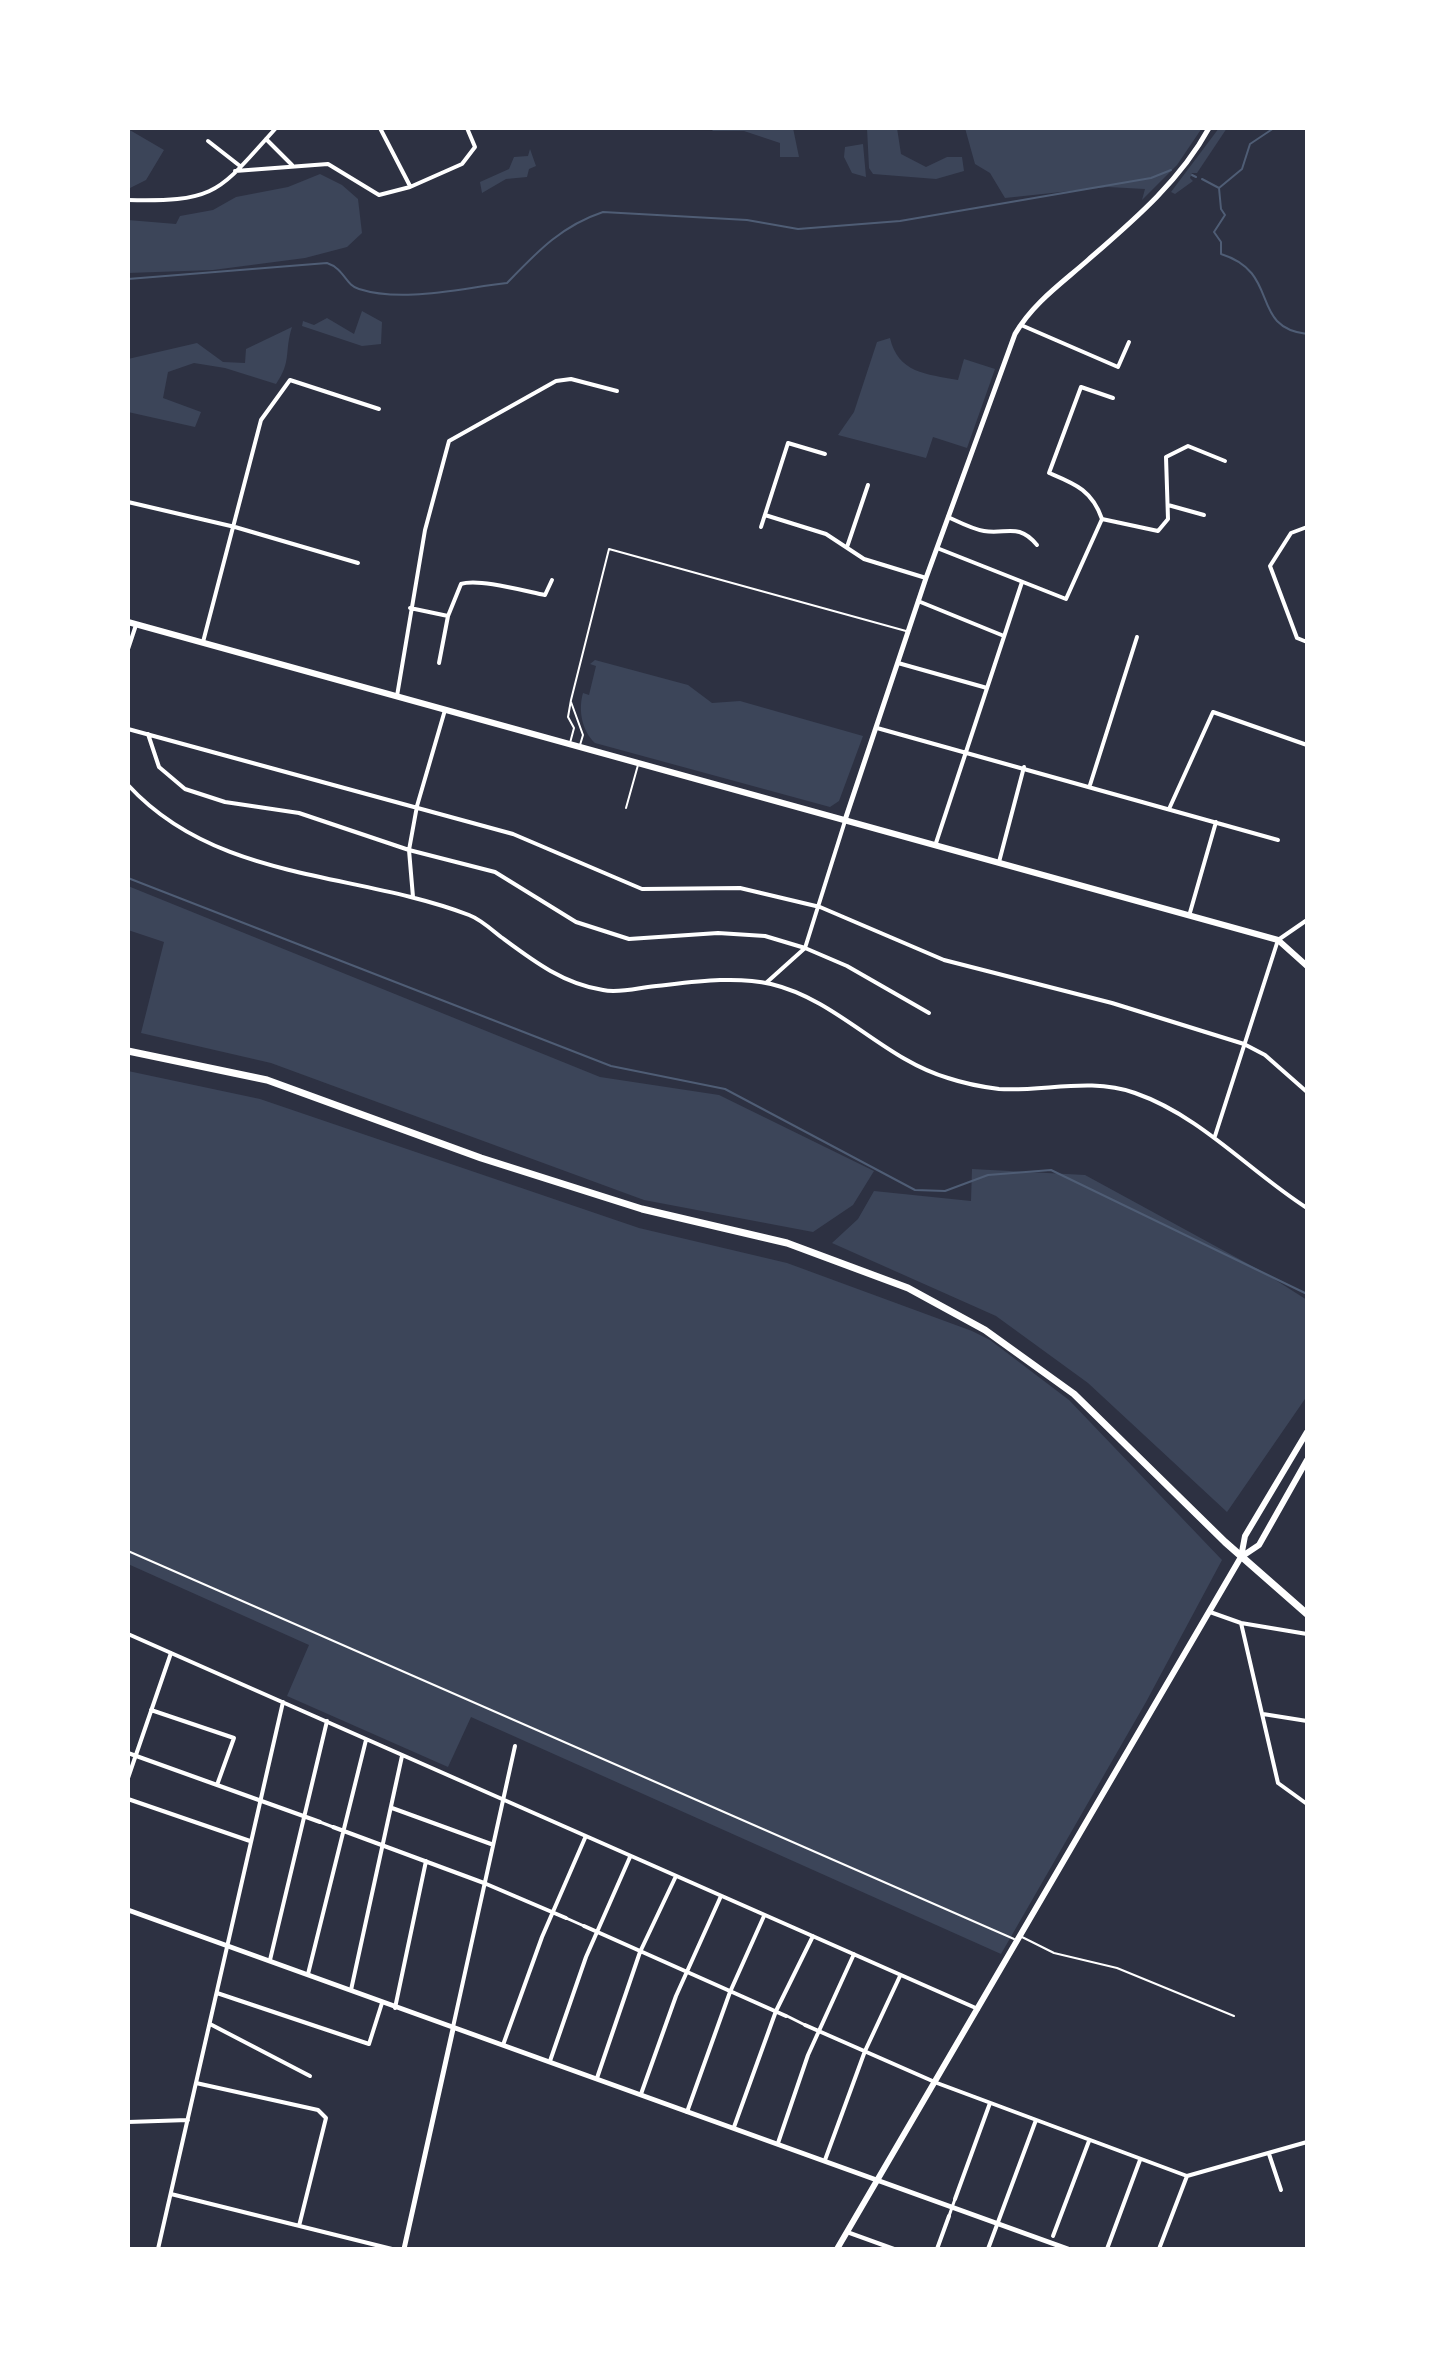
<!DOCTYPE html>
<style>
body{margin:0}
#map{position:relative;width:1435px;height:2377px;overflow:hidden;background:#2d3142;font-family:Montserrat,sans-serif}
canvas{display:block}
.frame{position:absolute;inset:0;border:130px solid #fff;pointer-events:none}
</style>
<div id="map">
<canvas width="1435" height="2377"></canvas>
<div class="frame"></div>
</div>
<script>
const g = document.querySelector('canvas').getContext('2d');
g.lineJoin = 'round';
function fill(path, color) { g.fillStyle = color; g.fill(path, 'evenodd'); }
function strokePath(path, color, width, dash) { g.strokeStyle = color; g.lineWidth = width; g.lineCap = dash ? 'butt' : 'round'; g.setLineDash(dash || []); g.stroke(path); }
fill(new Path2D(`
 M710 128H793L799 157H780V143L744 131H713Z
 M867 128H897L901 154 926 167 947 157H962L964 171 936 179 873 174 869 168Z
 M965 128H1202L1177 165 1142 200 1145 189 1108 187 1005 198 990 173 975 164Z
 M1219 128H1227L1197 173H1192L1190 178 1193 181 1175 194 1171 192Z
 M128 129 164 150 146 180 128 189Z
 M863 144 866 177 852 173 844 157 845 147Z
 M530 149 536 166 529 169 527 177 506 179 482 193 480 182 509 169 514 157 528 156Z
 M320 174 342 185 358 199 362 233 347 247 305 258 213 270 128 273V220L176 224 180 216 213 210 236 197 288 187Z
 M362 311 382 322 381 344 362 346 302 326 303 321 314 325 327 318 354 334Z
 M292 327C284 352 292 361 276 384L225 368 194 363 168 372 163 398 201 412 195 427 128 412V359L197 343 223 362 245 363 246 349Z
 M890 338C898 373 926 374 958 380L964 359 995 369 967 448 933 437 926 458 838 435 854 412 877 342Z
 M595 660 688 685 712 703 740 701 863 736 839 801 830 807 595 743C582 731 578 710 583 693L589 695 596 666 590 664Z
 M128 886 600 1077 719 1095 874 1171 853 1205 813 1232 644 1200 271 1063 141 1033 164 942 128 930Z
 M128 1071 260 1099 639 1228 787 1263 972 1331 990 1340 1069 1400 1222 1560 1146 1702 1001 1954 471 1717 448 1767 287 1696 309 1645 128 1564Z
 M972 1169 1085 1175 1263 1272 1307 1300V1396L1227 1512 1088 1383 996 1316 832 1243 858 1219 874 1191 971 1201Z`), '#3c4559');
strokePath(new Path2D(`
 M1192 175 1196 177
 M1202 179 1219 188 1242 169 1250 144 1274 128H1287
 M1219 188 1221 209 1225 215 1214 232 1221 242V254C1282 273 1248 327 1307 334
 M128 279 327 263C345 269 345 285 359 289 403 303 461 288 507 283 537 252 561 226 603 212L747 220 798 229 900 221 1151 178 1171 170
 M128 878 611 1066 725 1089 915 1190 945 1191 988 1175 1051 1170 1307 1294`), '#4f5d75', 2);
strokePath(new Path2D(`
 M571 702 583 735 580 745
 M570 743 574 728 568 717 571 700 609 549 906 631
 M626 808 638 765
 M128 1551 1014 1939
 M1022 1937 1054 1953 1117 1968 1234 2016`), '#fff', 2);
strokePath(new Path2D(`
 M320 1822 333 1827
 M566 1918 584 1926
 M787 2016 805 2025
 M949 2216 955 2199`), '#fff', 3);
strokePath(new Path2D(`
 M380 128 410 186
 M266 139 292 165
 M208 141 240 166
 M235 171 328 164 379 195 410 187 462 164 475 147 467 128
 M128 200C218 202 218 192 276 128
 M1021 325 1118 367 1129 342
 M128 502 235 527 358 563
 M1168 505 1204 515
 M765 515 826 534 864 559 926 578
 M948 517C959 522 972 529 984 531 1006 535 1018 522 1037 545
 M1102 519 1158 531 1168 519 1166 457 1188 446 1225 461
 M761 527 788 443 825 454
 M1307 527 1291 533 1270 566 1297 638 1307 642
 M847 547 868 485
 M937 548 1066 599 1102 519C1092 490 1075 484 1049 473L1081 387 1113 398
 M918 601 1004 636
 M410 608 448 616 439 663
 M448 616 461 584C478 578 525 591 545 595L552 580
 M203 642 261 420 290 380 379 409
 M128 649 136 625
 M898 663 987 688
 M397 696 425 530 449 441 556 381 571 379 617 391
 M877 728 1278 840
 M128 729 513 834 642 889 740 888 820 907 944 960 1112 1003 1244 1044 1265 1055 1307 1092
 M148 734 159 767 185 789 225 802 299 813 409 850 495 872 576 922 629 939 718 933 765 936 805 948 847 966 929 1013
 M128 785C217 882 354 871 469 915 480 919 491 929 501 937 532 960 563 984 603 990 617 993 634 989 648 987 687 983 732 975 771 984 838 1000 883 1059 948 1078 963 1083 983 1087 999 1089 1044 1092 1090 1077 1135 1093 1201 1116 1249 1171 1307 1208
 M1090 785 1137 637
 M1169 809 1213 712 1307 745
 M935 846 1022 582
 M999 862 1024 767
 M413 897 409 850 417 806 445 710
 M1189 916 1216 822
 M766 983 805 948 845 821
 M1215 1136 1278 940 1307 920
 M1210 1612 1241 1623 1307 1634
 M1241 1623 1278 1783 1307 1804
 M128 1634 978 2009
 M151 1710 234 1738 217 1785
 M1263 1714 1307 1721
 M128 1753 320 1822
 M128 1778 171 1653
 M128 1799 250 1841
 M392 1808 491 1844
 M333 1827 484 1883 566 1918
 M584 1926 786 2016
 M270 1960 327 1721
 M308 1974 366 1740
 M351 1990 402 1756
 M217 1993 369 2044 382 2003
 M395 2008 426 1861
 M210 2024 310 2076
 M805 2025 937 2083 1187 2176
 M453 2027 515 1746
 M503 2045 542 1937 585 1838
 M550 2061 586 1957 630 1857
 M597 2078 640 1952 676 1876
 M196 2083 318 2110 326 2118 299 2226
 M641 2094 676 1996 721 1896
 M687 2112 730 1992 764 1916
 M128 2122 188 2120
 M734 2127 776 2011 813 1936
 M778 2143 808 2055 854 1954
 M1269 2154 1281 2190
 M825 2160 865 2051 900 1976
 M1187 2176 1307 2142
 M171 2194 392 2249
 M955 2199 990 2103
 M847 2232 894 2249
 M1053 2236 1089 2141
 M158 2249 283 1702
 M937 2249 949 2216
 M988 2249 1036 2120
 M1107 2249 1140 2160
 M1159 2249 1187 2176`), '#fff', 4);
strokePath(new Path2D(`
 M845 820 926 578 1015 334C1033 303 1062 283 1088 260 1134 220 1180 181 1209 128
 M128 1910 1068 2249
 M404 2249 453 2029`), '#fff', 5);
strokePath(new Path2D(`
 M128 622 1278 940 1307 966
 M1241 1557 1245 1536 1307 1432
 M1241 1557 1259 1545 1307 1460`), '#fff', 6);
strokePath(new Path2D(`
 M837 2249 1241 1557`), '#fff', 6);
strokePath(new Path2D(`
 M128 1051 267 1080 481 1158 642 1209 787 1243 908 1288 985 1330 1074 1394 1225 1542 1307 1614`), '#fff', 7);
</script>
